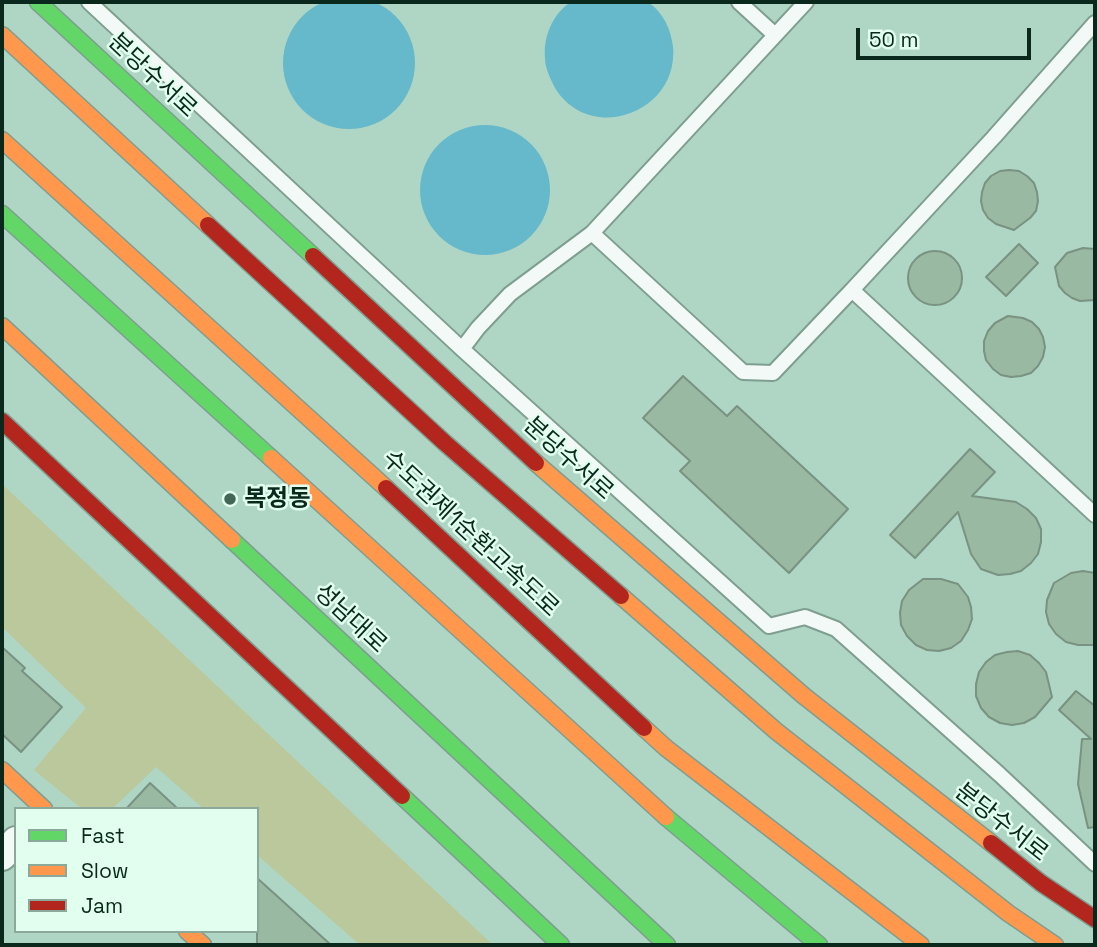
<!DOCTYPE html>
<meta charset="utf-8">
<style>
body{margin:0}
#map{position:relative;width:1097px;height:947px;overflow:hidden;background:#afd6c4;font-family:"Space Grotesk",sans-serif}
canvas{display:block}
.frame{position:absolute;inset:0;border:4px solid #0a291c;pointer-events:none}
.legend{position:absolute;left:14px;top:807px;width:245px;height:126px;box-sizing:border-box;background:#e1feef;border:2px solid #8ba99b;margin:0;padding:9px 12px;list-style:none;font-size:21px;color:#0a291c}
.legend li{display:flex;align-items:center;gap:14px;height:35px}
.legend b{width:35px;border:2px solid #8ba99b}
.scale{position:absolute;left:856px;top:28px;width:175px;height:32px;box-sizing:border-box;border:4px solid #0a291c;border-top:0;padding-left:9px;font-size:21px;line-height:24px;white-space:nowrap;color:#0a291c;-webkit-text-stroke:5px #e1feef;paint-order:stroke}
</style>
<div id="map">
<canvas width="1097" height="947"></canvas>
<div class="frame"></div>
<ul class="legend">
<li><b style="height:9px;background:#63d668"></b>Fast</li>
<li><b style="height:9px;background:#ff974d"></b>Slow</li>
<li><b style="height:9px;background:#b3261e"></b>Jam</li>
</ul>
<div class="scale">50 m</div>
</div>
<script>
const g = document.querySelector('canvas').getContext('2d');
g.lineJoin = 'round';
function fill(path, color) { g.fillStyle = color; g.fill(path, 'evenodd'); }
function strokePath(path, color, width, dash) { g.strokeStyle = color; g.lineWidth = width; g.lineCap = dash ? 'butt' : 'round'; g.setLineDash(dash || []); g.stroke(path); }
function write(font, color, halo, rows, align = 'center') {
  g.font = font + ' "Space Grotesk","Noto Sans KR",sans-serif'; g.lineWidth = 5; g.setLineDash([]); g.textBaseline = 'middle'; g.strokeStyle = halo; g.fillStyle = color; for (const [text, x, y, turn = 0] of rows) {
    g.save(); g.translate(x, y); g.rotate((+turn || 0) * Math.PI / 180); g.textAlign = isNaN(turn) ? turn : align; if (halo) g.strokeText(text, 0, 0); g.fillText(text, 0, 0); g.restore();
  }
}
fill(new Path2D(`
 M2 484 493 945H360L257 855V809H204L156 767 112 809H82L34 770 86 708 2 627Z`), '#bac89b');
fill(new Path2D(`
 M283 63a66 66 0 1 1 132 0a66 66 0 1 1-132 0Z
 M571 2H648C663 12 671 29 673 47 679 113 590 145 555 88 550 78 545 68 545 58 543 37 553 13 571 2Z
 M420 190a65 65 0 1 1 130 0a65 65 0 1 1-130 0Z`), '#66b9cb');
const building = new Path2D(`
 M1009 170 1019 171 1027 176 1034 183 1037 192 1038 201 1036 211 1030 218 1014 230 996 224 988 218 983 210 981 201 982 192 985 183 991 176 1000 171Z
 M1019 244 1038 263 1006 296 986 277Z
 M1083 248 1095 249V300L1080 301 1072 298 1065 293 1059 286 1055 267 1067 253Z
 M908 278a27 27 0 1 1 54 0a27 27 0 1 1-54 0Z
 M1008 316 1023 318 1032 322 1039 329 1043 337 1045 347 1043 357 1038 366 1031 373 1021 376 1011 377 1001 375 993 369 986 360 984 351V341L988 331 995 323Z
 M683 376 727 416 737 406 848 509 789 573 680 471 690 461 643 418Z
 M970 449 995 472 972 496 1016 502 1027 509 1036 518 1041 529V542L1038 554 1031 563 1021 571 1010 574 998 575 981 569 971 554 958 512 915 558 890 535Z
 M1083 571 1095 573V645H1078L1066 642 1056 634 1049 624 1046 612 1047 600 1054 583 1071 573Z
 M923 579H941L958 584 968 597 971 607 972 619 968 630 961 641 951 648 939 651 927 650 916 645 907 636 901 625 900 613 902 601 909 590Z
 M2 647 25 668 22 671 62 707 21 752 2 734Z
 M1018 651 1030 655 1039 663 1046 672 1052 697 1035 717 1024 723 1012 725 1000 723 989 717 981 708 976 696V684L979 672 986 662 995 655 1007 652Z
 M1076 691 1095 706V827L1088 828 1078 784 1082 739H1091L1059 710Z
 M150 783 178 809H126Z
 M257 878 277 896 331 945H257Z`);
fill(building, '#99b9a2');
strokePath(building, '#799282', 2);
const lane = new Path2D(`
 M89 2 462 349 769 626 805 617 836 629 999 774 1095 864
 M739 2 775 35
 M592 233 743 372 773 373 852 290 1095 515
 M852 290 994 137 1095 23
 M462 349 478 328 510 294 592 233 806 2`);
const street = new Path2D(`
 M2 856 16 841`);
const fast = new Path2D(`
 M38 2 313 256
 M2 214 271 458
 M232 540 667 945
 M402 796 561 945
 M666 817 819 945`);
const slow = new Path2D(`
 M2 35 208 225
 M2 140 386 488
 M2 326 232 540
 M271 458 666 817
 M536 463 804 696 991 843
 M621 596 776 731 1008 913 1055 945
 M644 728 666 748 921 945
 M2 770 44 809
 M187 931 203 945`);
const jam = new Path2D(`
 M208 225 445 443 621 596
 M313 256 536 463
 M2 421 402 796
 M386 488 644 728
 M991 843 1041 883 1095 919`);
strokePath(lane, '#7e9e90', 18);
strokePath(street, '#7e9e90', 32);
strokePath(fast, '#7e9e90', 19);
strokePath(slow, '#7e9e90', 19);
strokePath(jam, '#7e9e90', 19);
strokePath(lane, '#f3f9f6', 14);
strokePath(street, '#f3f9f6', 28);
strokePath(fast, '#63d668', 16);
strokePath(slow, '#ff974d', 16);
strokePath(jam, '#b3261e', 16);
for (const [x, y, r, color] of [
 [230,499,7,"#446657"]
]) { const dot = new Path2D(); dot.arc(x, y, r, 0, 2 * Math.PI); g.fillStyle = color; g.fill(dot); strokePath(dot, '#e1feef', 2.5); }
write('24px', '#0a291c', '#e1feef', [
 ["분당수서로",152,76,43],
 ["분당수서로",568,459,42],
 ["수도권제1순환고속도로",470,534,43],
 ["성남대로",350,619,43],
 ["분당수서로",1001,823,38]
]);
write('bold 24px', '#0a291c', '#e1feef', [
 ["복정동",244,499]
], 'left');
</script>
